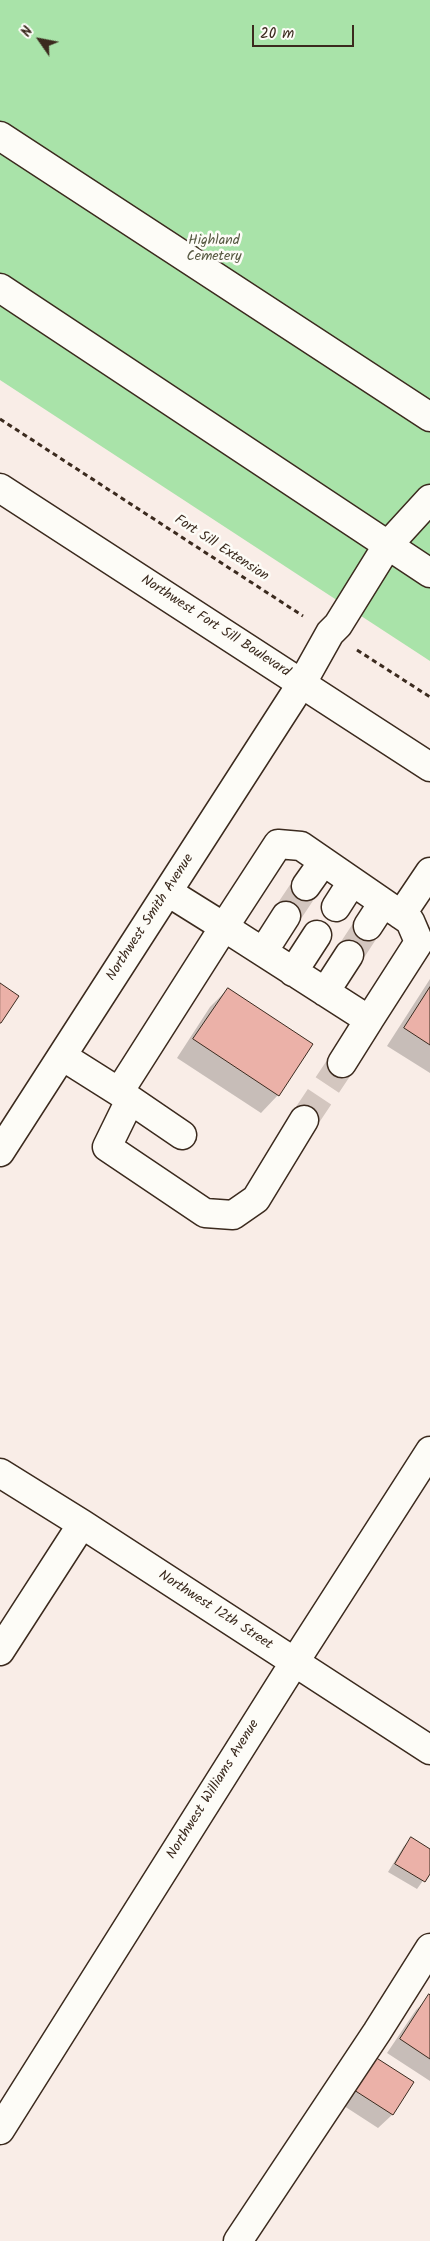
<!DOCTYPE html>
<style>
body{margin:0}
#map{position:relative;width:430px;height:2241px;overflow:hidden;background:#f9ede7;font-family:Kalam,sans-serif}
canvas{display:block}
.north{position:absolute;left:15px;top:15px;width:50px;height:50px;-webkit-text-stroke:4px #fdfcf7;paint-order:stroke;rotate:303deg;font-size:14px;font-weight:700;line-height:20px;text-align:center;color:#3b2a1e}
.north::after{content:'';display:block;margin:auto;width:18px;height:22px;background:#3b2a1e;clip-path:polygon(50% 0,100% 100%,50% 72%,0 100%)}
.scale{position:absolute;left:252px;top:25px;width:102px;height:22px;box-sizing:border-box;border:2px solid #3b2a1e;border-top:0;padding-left:6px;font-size:15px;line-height:18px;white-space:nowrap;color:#3b2a1e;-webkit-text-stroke:4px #fdfcf7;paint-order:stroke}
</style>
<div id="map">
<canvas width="430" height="2241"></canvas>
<div class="north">N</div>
<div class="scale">20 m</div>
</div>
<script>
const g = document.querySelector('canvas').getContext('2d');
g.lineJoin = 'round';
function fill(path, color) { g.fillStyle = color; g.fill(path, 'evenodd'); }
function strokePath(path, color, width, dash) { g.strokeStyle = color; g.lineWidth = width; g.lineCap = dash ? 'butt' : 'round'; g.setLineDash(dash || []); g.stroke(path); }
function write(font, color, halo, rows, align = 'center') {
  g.font = font + ' Kalam,sans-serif'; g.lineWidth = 5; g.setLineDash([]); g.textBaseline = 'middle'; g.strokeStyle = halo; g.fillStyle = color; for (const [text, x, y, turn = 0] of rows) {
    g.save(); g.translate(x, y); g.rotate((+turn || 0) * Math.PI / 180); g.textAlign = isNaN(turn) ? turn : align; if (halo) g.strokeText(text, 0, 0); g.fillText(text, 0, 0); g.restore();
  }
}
fill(new Path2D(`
 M0 0H430V661L0 380Z`), '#a9e3a9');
fill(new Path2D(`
 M430 979V1073L387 1046Z
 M228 989 278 1095 261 1113 177 1058 210 1007Z
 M411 1839 430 1850V1871L417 1889 388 1872 404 1846Z
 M430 1996V2081L387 2053 416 2010Z
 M362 2072 412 2083 392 2115 378 2128 341 2104Z`), '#0003');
const building = new Path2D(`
 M0 983 19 996 1 1023H0Z
 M430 987V1045L404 1028Z
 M228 988 313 1044 279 1096 193 1039Z
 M411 1837 430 1849V1874L425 1882 395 1864Z
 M429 1994 430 1995V2059L400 2039Z
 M375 2057 414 2082 393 2115 354 2090Z`);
fill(building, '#ebb1a8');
strokePath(building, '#3b2a1e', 1);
strokePath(new Path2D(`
 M286 916 306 886
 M349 955 368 926
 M304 1120 342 1063`), '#d3c6bf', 28, [28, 14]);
const minor = new Path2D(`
 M0 136 430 417
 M0 288 430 573
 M278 844 301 846 410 921 419 942 369 1020 224 927Z
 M306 886 323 862
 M336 907 352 882
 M401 915 430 872
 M368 926 383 903
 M263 952 286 916
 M293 972 317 935
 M325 992 349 955
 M62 1056 119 1092 224 927 168 892
 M342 1063 369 1020
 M119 1092 182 1135
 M130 1100 107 1147 205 1213 233 1215 256 1199 304 1120
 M0 1152 302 683 330 633 338 625 387 546 430 499
 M0 1473 82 1524 430 1750
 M0 1651 82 1524
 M0 2130 294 1663 430 1451
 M238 2241 377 2032 430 1948`);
const major = new Path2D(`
 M0 488 430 767`);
strokePath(minor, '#3b2a1e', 31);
strokePath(major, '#3b2a1e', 31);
strokePath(new Path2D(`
 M0 419 303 616
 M357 650 430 697`), '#3b2a1e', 3, [5, 4]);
strokePath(minor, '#fdfcf7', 28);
strokePath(major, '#fdfcf7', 28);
write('14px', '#565841', '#fdfcf7', [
 ["Highland",214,242],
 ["Cemetery",214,258]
]);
write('14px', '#3b2a1e', '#fdfcf7', [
 ["Fort Sill Extension",221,549,33],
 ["Northwest Fort Sill Boulevard",215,627,33],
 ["Northwest Smith Avenue",151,918,-57],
 ["Northwest 12th Street",215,1611,33],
 ["Northwest Williams Avenue",214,1790,-58]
]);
</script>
